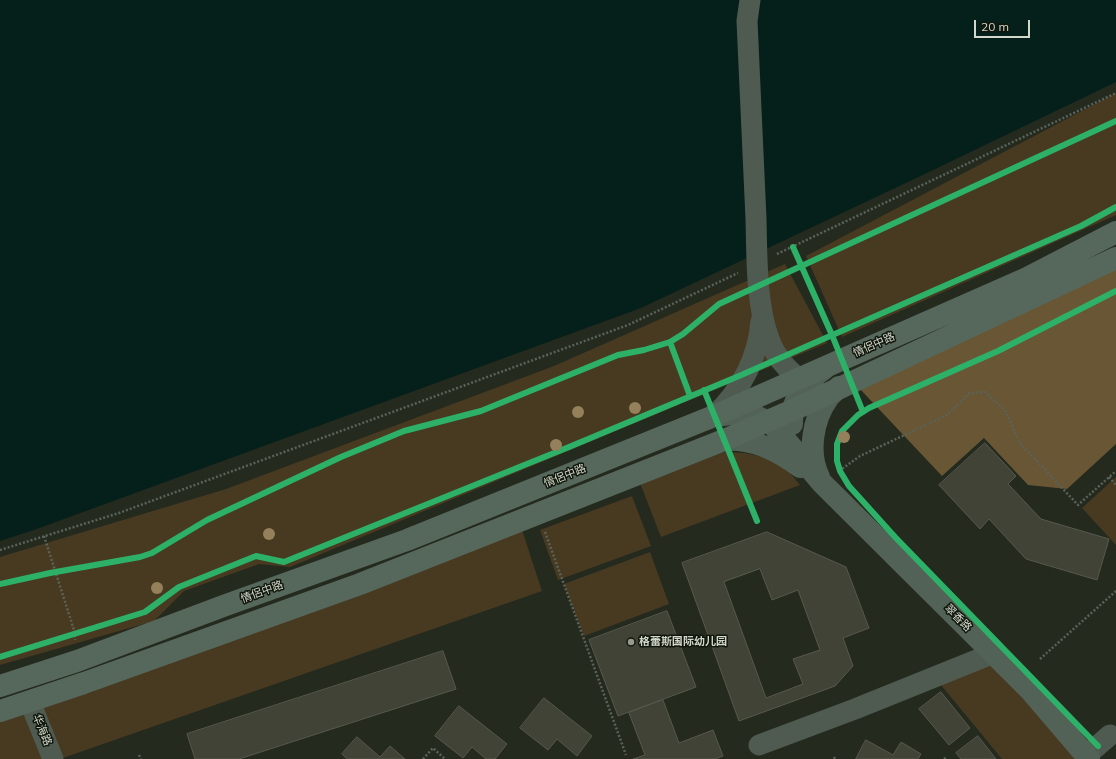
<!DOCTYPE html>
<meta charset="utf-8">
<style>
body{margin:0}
#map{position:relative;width:1116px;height:759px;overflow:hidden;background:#242a1e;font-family:Mulish,sans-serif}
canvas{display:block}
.scale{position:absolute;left:974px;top:20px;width:56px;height:18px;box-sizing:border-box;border:2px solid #d2d9cb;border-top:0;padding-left:5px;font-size:12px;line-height:14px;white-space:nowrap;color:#d2d9cb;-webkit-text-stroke:3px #11160c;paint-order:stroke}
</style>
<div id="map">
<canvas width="1116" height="759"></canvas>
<div class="scale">20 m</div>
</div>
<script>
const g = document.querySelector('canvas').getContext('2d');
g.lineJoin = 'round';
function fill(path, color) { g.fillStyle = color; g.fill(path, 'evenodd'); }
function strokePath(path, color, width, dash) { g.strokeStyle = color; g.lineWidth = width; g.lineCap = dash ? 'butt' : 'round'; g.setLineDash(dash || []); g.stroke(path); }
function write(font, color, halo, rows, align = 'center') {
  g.font = font + ' Mulish,"Noto Sans SC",sans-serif'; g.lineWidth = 3; g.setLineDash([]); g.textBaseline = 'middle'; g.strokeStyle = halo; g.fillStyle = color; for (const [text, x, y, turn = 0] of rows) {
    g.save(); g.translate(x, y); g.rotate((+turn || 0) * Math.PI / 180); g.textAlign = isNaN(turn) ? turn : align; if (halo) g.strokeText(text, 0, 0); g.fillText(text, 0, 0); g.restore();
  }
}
fill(new Path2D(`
 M1116 93V215L842 337 806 256Z
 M785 264 827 343 290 567 259 564 184 591 154 621 0 665V557L226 489 554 366Z
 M724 452 745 453 780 461 800 485 661 537 640 483Z
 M1116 477V545L1082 508Z
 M632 496 651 546 558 580 540 530Z
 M521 527 542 591 60 759 37 697Z
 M650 552 669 604 584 636 564 584Z
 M990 658 1082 759H1002L936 679Z
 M27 702 49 759H0V710Z`), '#483a21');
fill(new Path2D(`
 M1116 266V444L1067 489 1028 485 984 438 942 476 859 388Z`), '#695635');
fill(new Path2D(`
 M0 0H1116V82L929 172 641 308 34 530 0 541Z`), '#05201b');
const building = new Path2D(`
 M985 443 1016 476 1008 484 1041 519 1109 539 1097 580 1026 559 989 519 980 529 939 485Z
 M767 532 846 567 869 628 843 638 853 666 835 686 739 721 682 563Z
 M760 569 772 600 798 590 820 650 793 659 803 684 766 698 724 582Z
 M667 611 696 687 618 716 589 640Z
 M443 651 456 689 239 759H195L187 734Z
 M941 692 970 728 949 745 919 709Z
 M544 698 592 736 577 756 557 739 548 750 520 728Z
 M663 700 679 743 713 730 723 756 715 759H633L645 755 629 713Z
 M459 706 507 744 495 759H486L472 747 463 758 435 736Z
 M978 736 996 759H961L956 753Z
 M357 737 380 757 390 746 405 759H347L342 754Z
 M866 740 893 755 901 742 921 754 918 759H856Z`);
fill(building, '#414336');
strokePath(building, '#57594e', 1);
strokePath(new Path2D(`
 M777 254 1116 93
 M839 471 860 456 947 415 970 393 985 392 1005 410 1019 442 1078 505 1116 471
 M1109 477 1116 485
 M545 532 626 755
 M44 536 75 633V640
 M0 550 119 513 628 325 738 273
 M1040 659 1116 591
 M139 755 141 759
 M834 757 835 759
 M423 759 433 748 445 759
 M944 759 947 757`), '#5a625a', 2.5, [2, 2]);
strokePath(new Path2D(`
 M750 0 747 21C750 87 753 153 756 219 757 256 756 304 769 339 776 359 794 379 814 386
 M714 416C741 390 758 359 761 321
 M30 702 53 759
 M759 745 855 709 994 653
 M1086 756 1110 735`), '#4f5b51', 21);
strokePath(new Path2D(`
 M715 416 731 414 748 415 756 416 772 424 822 483 1031 691 1089 759
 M792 424C791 399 804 382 824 369
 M724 440C753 438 777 450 800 467
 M819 477C807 453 813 419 828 398 831 394 835 391 839 387`), '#526257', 22);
strokePath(new Path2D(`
 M0 686 77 661 226 605 407 540 714 416 1027 278 1116 232
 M0 711 84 683 360 584 724 440 793 410 1116 258`), '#56685b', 22);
strokePath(new Path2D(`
 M793 247 832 335 863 412
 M670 342 690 396
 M704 390 757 521
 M0 584 50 573 140 557 152 553 207 520 341 457 404 431 481 411 618 355 644 350 670 342 683 334 719 304 1116 121
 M0 657 145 612 179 587 256 556 284 562 569 447 739 376 1081 226 1116 207
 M1098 746 895 537 849 486 840 471 837 461V444L842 431 858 415 869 408 998 351 1116 291`), '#2db169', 6);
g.fillStyle = '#94805a';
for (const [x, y] of [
 [635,408],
 [578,412],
 [844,437],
 [556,445],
 [269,534],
 [157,588]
]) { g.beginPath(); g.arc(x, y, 6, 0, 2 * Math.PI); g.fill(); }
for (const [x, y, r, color] of [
 [631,642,4,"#959c8e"]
]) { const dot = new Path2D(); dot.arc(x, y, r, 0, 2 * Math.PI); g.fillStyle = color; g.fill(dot); strokePath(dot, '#11160c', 1.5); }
write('11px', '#d2d9cb', '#11160c', [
 ["情侶中路",874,345,-24],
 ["情侶中路",565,476,-22],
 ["情侶中路",262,592,-20],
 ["翠香路",958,618,45],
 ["华海路",42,730,68]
]);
write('bold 11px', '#d2d9cb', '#11160c', [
 ["格蕾斯国际幼儿园",639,642]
], 'left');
</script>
